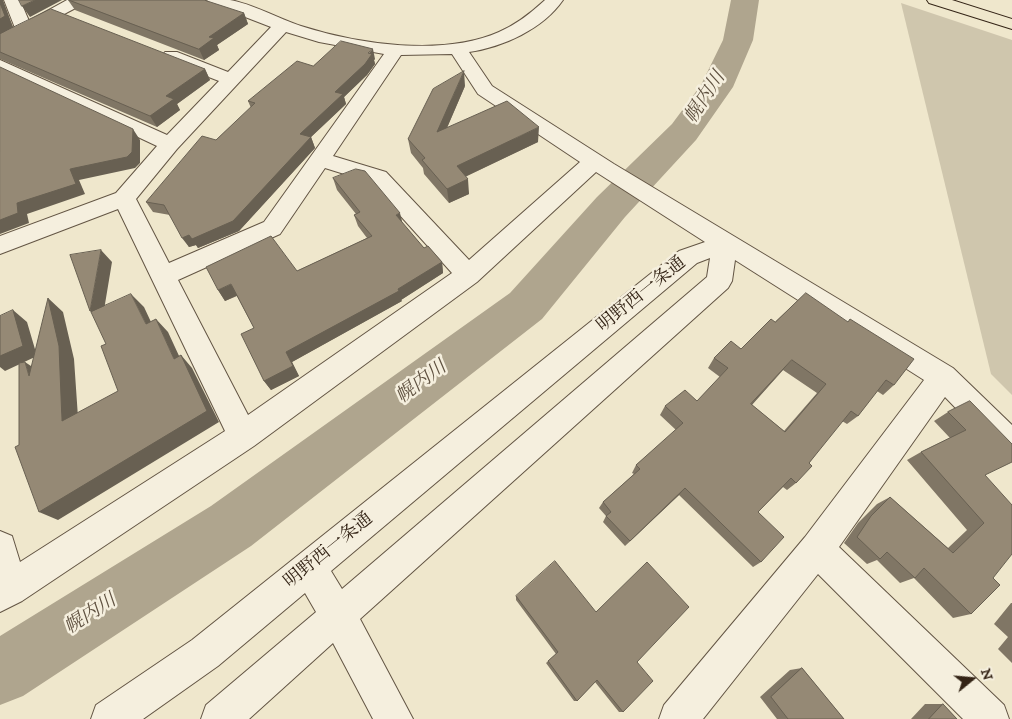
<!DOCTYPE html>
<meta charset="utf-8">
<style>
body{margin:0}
#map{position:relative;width:1012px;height:719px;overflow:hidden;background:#efe7cc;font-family:"IM FELL DW Pica",serif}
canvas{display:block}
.north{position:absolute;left:947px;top:654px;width:50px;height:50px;-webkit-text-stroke:4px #f5efde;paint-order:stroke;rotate:73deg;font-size:14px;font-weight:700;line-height:20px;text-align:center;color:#342416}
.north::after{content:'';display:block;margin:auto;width:18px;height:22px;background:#342416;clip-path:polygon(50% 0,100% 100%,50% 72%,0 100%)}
</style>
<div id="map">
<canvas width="1012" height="719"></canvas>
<div class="north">N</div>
</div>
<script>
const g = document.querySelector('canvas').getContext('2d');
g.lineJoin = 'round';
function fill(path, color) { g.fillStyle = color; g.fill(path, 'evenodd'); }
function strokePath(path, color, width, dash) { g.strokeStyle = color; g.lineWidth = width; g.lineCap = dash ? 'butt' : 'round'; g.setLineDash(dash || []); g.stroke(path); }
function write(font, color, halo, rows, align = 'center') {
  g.font = font + ' "IM FELL DW Pica","Noto Serif JP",serif'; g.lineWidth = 5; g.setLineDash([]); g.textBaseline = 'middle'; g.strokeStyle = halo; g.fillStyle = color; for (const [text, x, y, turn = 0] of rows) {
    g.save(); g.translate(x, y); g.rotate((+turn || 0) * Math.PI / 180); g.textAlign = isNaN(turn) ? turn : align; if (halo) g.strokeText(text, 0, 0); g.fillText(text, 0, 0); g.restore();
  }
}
fill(new Path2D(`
 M901 3 1012 40V395L991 374Z`), '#cfc6ad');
fill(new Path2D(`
 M731 0H759L753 40 733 87 696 140 625 217 542 319 251 546 23 696 0 705V636L211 506 510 293 597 197 672 124 701 85 723 40Z`), '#afa58e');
const minor = new Path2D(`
 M4 0H20L29 21 67 0H87L85 3 0 48V36L15 28Z
 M207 0C214 0 222 0 230 0 250 3 280 19 301 26 357 44 443 57 499 32 517 24 531 13 545 0H563C543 29 503 47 469 52L492 86 614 164 953 368 1012 425V459L1001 455 945 397 839 547 1004 705 1009 719H963L818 574 703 719H659L664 705 805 537 924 380 735 260 732 281 728 288 360 619 413 719H373L333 643 249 719H201L206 705 316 612 305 593 218 666 143 719H91L96 705 192 640 679 251 705 242 596 172 477 282 254 446 22 601 0 612V531L12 536 20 562 225 431 118 209 0 254V236L116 193 157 146 0 72V60L167 135 219 81 165 60 162 56 165 52H177L228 72 271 27 209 3ZM286 32 319 42 384 54 264 222 169 263 136 199 177 149ZM452 54 478 94 580 162 469 260 386 172 333 156 401 55ZM325 168 370 182 452 273 248 415 178 280 280 234ZM710 258 707 277 342 589 331 571 697 263Z`);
const highway = new Path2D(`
 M927 0H952L1012 19V29L929 3Z`);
strokePath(minor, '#635544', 2);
strokePath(highway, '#342416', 2);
fill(minor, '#f5efde');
fill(highway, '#efe7cc');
fill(new Path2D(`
 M0 0 13 27 4 32 205 69 210 80 177 104 180 110 157 127 0 59Z
 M68 0 244 13 248 24 217 45 219 50 204 60 75 10Z
 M375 59 374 60 375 64 367 75 344 97 346 104 311 137 315 148 239 231 198 248 196 245 189 247 170 215 153 212 146 202 216 140 251 108 248 101 313 66Z
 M465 86 447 128 538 142 465 177 469 194 449 203 424 174 423 168 411 153 408 139Z
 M333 178 402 223 424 248 442 262 443 273 401 300 402 301 292 362 299 376 271 390 264 381 254 328 237 296 225 301 218 290 297 271 367 238 358 226 354 215 356 214 337 190Z
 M806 293 894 385 883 395 877 391 858 416 847 424 842 421 809 463 796 483 787 490 783 487 758 512 761 562 753 567 679 495 625 546 603 522 606 516 599 508 603 502 634 474 632 473 636 465 676 430 660 415 665 406 697 401 720 377 708 368 714 358 741 349 775 322ZM783 370 817 393 784 431 752 405Z
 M970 401 985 475 993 578 971 614 953 618 914 578 900 583 877 560 867 564 844 543 858 523 877 504 890 497 948 548 967 530 907 460 921 452 950 438 934 421 948 412Z
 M516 596 637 662 623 712H619L595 682 577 701H574L546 663 556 654 516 600Z
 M1011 603H1012V663L998 649 1008 637 994 624Z
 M802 668 844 719H777L760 697 790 670Z
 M925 704H943L957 719H911Z`), '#807665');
fill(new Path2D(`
 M0 0H3L13 27 0 35Z
 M35 0H62L30 17 22 6Z
 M244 13 248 24 217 45 219 50 204 60 199 49 209 37Z
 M373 49 375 59 374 60 375 64 367 75 344 97 346 104 311 137 315 148 239 231 198 248 196 245 189 247 182 238 300 134 335 92Z
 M205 69 210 80 177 104 180 110 157 127 150 116 166 96Z
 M464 71 465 86 439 146 437 132Z
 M539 127 538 142 458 180 457 166Z
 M133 129 140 140V163L135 168 79 180 85 194 27 214 29 223 0 234V220L17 203Z
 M468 179 469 194 449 203 447 189Z
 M400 213 403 225 396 215Z
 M101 250 112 262 102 322 90 311Z
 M442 262 443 273 401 300 402 301 292 362 299 376 271 390 264 381 286 352 398 289Z
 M231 284 238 295 225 301 218 290Z
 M131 294 144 307 158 337 146 324Z
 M48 298 63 312 74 359 79 432 62 421Z
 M13 310 27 322 37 356 5 371 0 367V356Z
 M156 319 168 332 186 371 174 359Z
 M181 355 192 368 219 422 58 520 39 512Z
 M792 360 783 370 744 413 751 404Z
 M25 362 43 374 29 376Z
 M685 488 679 495 625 546 630 541Z`), '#686052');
const building = new Path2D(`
 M19 0H35L22 6Z
 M69 0H204L244 13 209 37 214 38 199 49Z
 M0 3 5 16 0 19Z
 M51 9 205 69 166 96 174 99 150 116 0 52V34Z
 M341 41 373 49 368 53 372 54 365 64 335 92 343 94 300 134 311 137 233 221 192 239 189 235 182 238 164 205 146 202 202 136 216 140 255 103 248 101 297 61 313 66Z
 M0 67 133 129 132 152 127 157 70 169 76 184 17 203 18 213 0 220Z
 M464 71 437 132 507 101 539 127 457 166 468 179 447 189 422 160 425 158 408 139 433 89Z
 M356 169 365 171 400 213 396 215 424 248 428 246 442 262 398 289 399 291 286 352 293 366 264 381 241 334 254 328 231 284 218 290 206 267 271 236 297 271 372 236 354 215 360 212 333 178Z
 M101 250 90 311 70 255Z
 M806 293 848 322 850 319 914 359 894 385 886 380 858 416 851 411 809 463 812 466 796 483 791 478 758 512 784 537 761 562 685 488 630 541 606 516 611 512 603 502 640 469 636 465 683 423 665 406 685 390 697 401 728 368 714 358 731 341 741 349 771 319 775 322ZM792 360 826 384 785 432 751 404Z
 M131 294 146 324 156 319 174 359 181 355 207 411 39 512 15 447 19 445V363L25 362 29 376 48 298 59 346 62 421 118 391 101 346 106 344 91 312Z
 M13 310 23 346 0 356V316Z
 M970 401 1012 444V462L985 475 1012 505V554L993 578 1000 585 971 614 924 568 915 578 887 552 880 559 857 537 871 516 890 497 953 553 984 523 921 452 966 430 948 412Z
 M555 561 596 612 647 562 689 607 637 662 653 681 623 712 597 680 577 701 548 661 558 652 516 596Z
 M802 668 844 719H788L771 697Z
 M943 704 957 719H929Z`);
fill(building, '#958975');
strokePath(building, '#686052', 1);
write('18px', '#342416', '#f5efde', [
 ["明野西一条通",642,295,-39],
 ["明野西一条通",329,551,-39]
]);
write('italic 19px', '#5f5140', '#f5efde', [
 ["幌内川",706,98,-57],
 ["幌内川",422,383,-37],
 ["幌内川",91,615,-33]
]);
</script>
